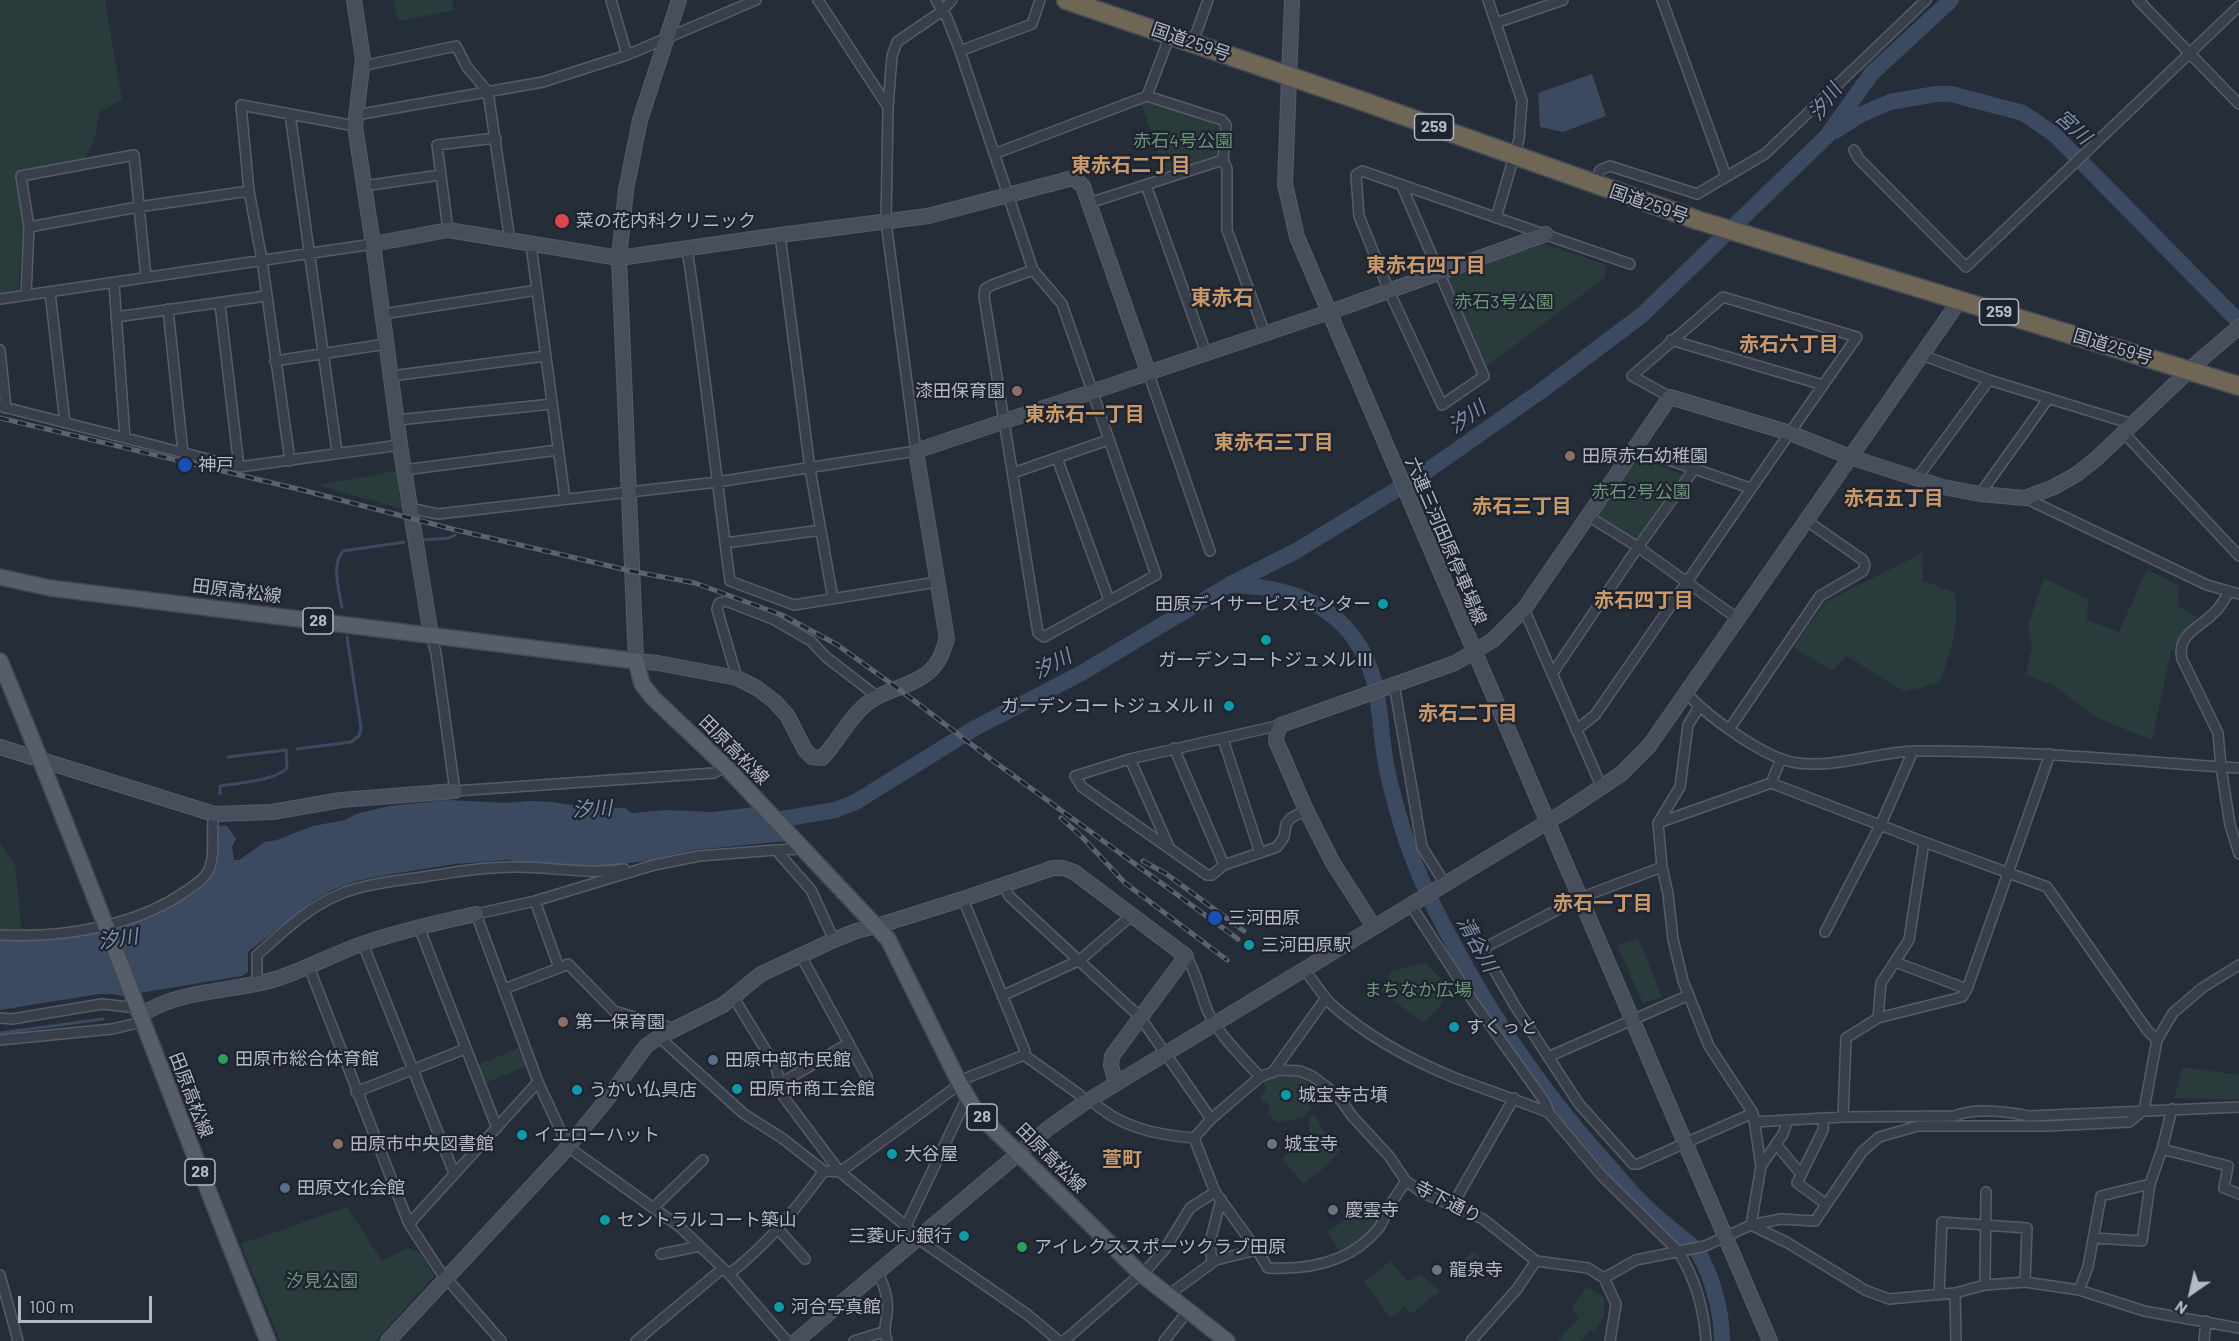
<!DOCTYPE html>
<meta charset="utf-8">
<style>
body{margin:0}
#map{position:relative;width:2239px;height:1341px;overflow:hidden;background:#252d39;font-family:Barlow,sans-serif}
canvas{display:block}
.north{position:absolute;left:2161px;top:1263px;width:60px;height:60px;-webkit-text-stroke:4px #1e242f;paint-order:stroke;rotate:214deg;font-size:16px;font-weight:700;line-height:24px;text-align:center;color:#b4bac5}
.north::after{content:'';display:block;margin:auto;width:21px;height:27px;background:#b4bac5;clip-path:polygon(50% 0,100% 100%,50% 72%,0 100%)}
.scale{position:absolute;left:18px;top:1296px;width:134px;height:27px;box-sizing:border-box;border:3px solid #b4bac5;border-top:0;padding-left:8px;font-size:18px;line-height:21px;white-space:nowrap;color:#b4bac5;-webkit-text-stroke:4px #1e242f;paint-order:stroke}
</style>
<div id="map">
<canvas width="2239" height="1341"></canvas>
<div class="north">N</div>
<div class="scale">100 m</div>
</div>
<script>
const g = document.querySelector('canvas').getContext('2d');
g.lineJoin = 'round';
function fill(path, color) { g.fillStyle = color; g.fill(path, 'evenodd'); }
function strokePath(path, color, width, dash) { g.strokeStyle = color; g.lineWidth = width; g.lineCap = dash ? 'butt' : 'round'; g.setLineDash(dash || []); g.stroke(path); }
function write(font, color, halo, rows, align = 'center') {
  g.font = font + ' Barlow,"Noto Sans JP",sans-serif'; g.lineWidth = 4.5; g.setLineDash([]); g.textBaseline = 'middle'; g.strokeStyle = halo; g.fillStyle = color; for (const [text, x, y, turn = 0] of rows) {
    g.save(); g.translate(x, y); g.rotate((+turn || 0) * Math.PI / 180); g.textAlign = isNaN(turn) ? turn : align; if (halo) g.strokeText(text, 0, 0); g.fillText(text, 0, 0); g.restore();
  }
}
fill(new Path2D(`
 M0 0H105L122 100 100 111 94 141 83 161 18 172 23 227 19 289 0 293Z
 M393 0H452L455 10 399 21Z
 M1149 101 1219 126 1218 158 1165 174 1141 102Z
 M1544 244 1607 265 1605 278 1486 367 1448 277Z
 M1636 457 1685 475 1637 542 1595 513Z
 M396 471 402 509 317 485Z
 M1922 553 1923 581 1954 592C1961 622 1950 655 1939 683L1904 692 1847 656 1832 671 1793 647 1825 602Z
 M2147 569 2179 586 2177 606 2197 617 2171 652 2152 740 2095 717 2053 685 2025 675 2032 649 2028 626 2044 578 2088 599 2087 620 2119 632Z
 M0 838V844L15 864 22 932H0Z
 M1638 938 1662 997 1643 1003 1617 945Z
 M1426 963 1443 981 1442 1004 1423 1023 1381 991 1392 971Z
 M519 1048 527 1066 483 1084 475 1066Z
 M2183 1067 2239 1075V1100L2174 1098Z
 M1276 1073C1294 1073 1304 1074 1315 1088L1307 1100 1311 1108 1303 1118 1276 1122 1267 1112 1270 1109 1267 1102 1262 1101 1261 1097 1266 1089 1264 1081Z
 M1312 1115H1315L1328 1139 1341 1150 1326 1166 1304 1184 1282 1159 1310 1131 1308 1124Z
 M1379 1200 1384 1203 1377 1226 1357 1242 1340 1252 1327 1232 1356 1213 1353 1206 1370 1201Z
 M347 1207 382 1261 408 1248 421 1254 434 1276 376 1341H280L241 1244Z
 M1472 1251 1481 1258 1452 1281 1450 1279 1458 1267Z
 M1391 1261 1408 1282 1421 1274 1440 1291 1411 1314 1405 1307 1390 1318 1364 1281Z
 M1586 1287 1604 1297V1316L1594 1333 1590 1330 1581 1341H1558L1579 1317 1571 1309Z`), '#2a3b3c');
fill(new Path2D(`
 M1592 74 1606 116 1563 132 1540 127 1538 93Z
 M447 800 506 803 528 801 553 802 584 807 625 808 632 813 665 810 712 812 754 807 786 841 694 850 646 861 613 865H568L506 860 455 864 386 875 357 881 332 890 312 901 248 952V972L242 976 122 996 114 994H99L0 1010V938L120 925 152 915 174 904 198 889 212 876 216 866V826H227L236 839 232 847 234 860H239L265 842 277 840 313 826 345 820 356 814 389 806Z`), '#3c4a61');
strokePath(new Path2D(`
 M423 540 449 538 455 535
 M342 607C339 590 331 566 343 551L404 542
 M297 749 351 742 359 736 361 728 347 637
 M220 794V786C237 783 275 781 287 768L286 750 228 757
 M0 1033 103 1019`), '#3c4a61', 3);
strokePath(new Path2D(`
 M1835 131 1860 115 1890 102 1936 94H1951L2023 113 2054 134 2239 322
 M1230 585C1277 586 1325 598 1354 638 1384 679 1377 722 1387 769 1391 789 1397 810 1403 830 1417 876 1438 916 1461 958 1502 1033 1550 1101 1608 1165 1620 1178 1631 1193 1644 1205 1660 1221 1679 1235 1696 1249 1712 1274 1722 1311 1722 1341
 M765 822 835 810 854 803 975 728 1078 675 1229 585 1296 551 1427 471 1541 391 1642 315 1827 136 1872 73 1951 0`), '#3c4a61', 16);
const street = new Path2D(`
 M611 0 627 55
 M818 0 888 107
 M936 0 947 18 960 51 1033 270 992 285 985 289 984 296 1038 633 1044 637 1156 575 1062 304 1033 270
 M1488 0 1522 101 1519 139 1496 218
 M1662 0 1726 176
 M2138 0 2239 104
 M1496 23 1563 0
 M1193 42 1208 0
 M960 51 1032 24 1040 0
 M362 66 456 46 467 67 488 92 510 241
 M1147 96 1170 35
 M290 114 337 452
 M356 115 543 82 627 55 756 0
 M1854 150 1859 159 1966 267 2239 6
 M994 154 1147 96 1222 120 1226 125 1223 160 1227 169V230L1265 334
 M1401 184 1484 376 1442 405 1389 291 1359 216 1356 175 1362 171 1630 264
 M1146 185 1206 353
 M1595 185 1600 170 1610 166 1697 194 1765 154 1926 0
 M364 186 440 175
 M1089 203 1223 160
 M29 227 138 207 249 191
 M448 230 437 145 496 138
 M780 235 810 469 833 599
 M531 245 565 499
 M687 249C704 359 715 470 730 581L794 605 937 582
 M114 284 125 438
 M50 292 65 423
 M26 295 29 227 21 176 134 155 146 277
 M0 299 373 244
 M220 304 239 467
 M168 309 183 453
 M383 314 537 290
 M116 317 266 296
 M1671 340 1823 385
 M0 350 6 408
 M1922 355 1989 380 2132 424
 M275 361 386 344
 M1148 372 1210 551
 M391 376 546 356
 M0 406 239 467 400 445
 M397 420 552 404
 M2123 432 2239 556
 M1634 448 1750 488
 M1057 458 1109 600
 M290 461 262 260 249 191 241 105 355 126
 M404 470 558 450
 M1013 473 1108 440
 M1917 478 1989 380
 M1980 494 2048 399
 M2025 498 2207 585 2239 594
 M409 508 438 514 717 482 916 451 886 222 888 107 892 56 897 42 942 11 952 0
 M1588 516 1638 547 1738 619
 M725 543 821 530
 M2229 592C2225 599 2221 606 2215 612 2201 627 2176 634 2182 659L2218 733 2221 767 2230 825 2239 854
 M1524 609 1602 788
 M431 635 436 653 455 791 714 773 726 767
 M1552 674 1638 547 1695 468
 M737 678 717 609 719 603 726 601 775 620 811 641 826 657 878 697
 M1394 684 1422 847 1445 884
 M1687 694C1709 717 1766 760 1798 763 1837 768 1876 752 1916 751 2024 750 2131 761 2239 768
 M1699 707 1688 725 1680 787 1658 823 1662 867 1668 894 1673 939 1683 981 1709 1046 1753 1113 1761 1166 1751 1225
 M1730 728 1820 596 1863 571 1865 565 1863 560 1807 521
 M1576 730 1595 715C1683 589 1768 462 1857 337L1723 297 1632 376 1670 397
 M1223 739 1260 853
 M1174 748 1224 865 1277 847 1284 837 1286 824 1291 818 1306 810
 M1130 759 1169 847
 M1771 783 1781 759
 M1658 823 1771 783 1924 842 2047 887 2147 1030 2157 1040
 M776 850 803 849
 M1224 865 1212 875H1207L1082 787 1075 776 1130 759 1281 725
 M1662 867 1580 898 1482 949 1515 1006 1579 1104 1633 1164H1638L1753 1113
 M1004 884 1009 896 1140 1017 1211 1119
 M963 899 1025 1051 1024 1055 1080 1095 1084 1103
 M535 901 559 968 568 964 614 1011 672 1028
 M1410 904 1473 1001 1545 1102 1549 1113 1601 1175 1678 1251C1695 1278 1704 1309 1706 1341
 M419 927 497 1128
 M1825 932 1881 824 1913 751
 M0 935C62 938 135 927 186 891 193 886 202 881 207 873 217 857 210 832 214 814
 M363 944 454 1173
 M800 954 867 1077
 M1186 956C1197 973 1200 993 1208 1012 1218 1034 1244 1059 1260 1077
 M1895 962 1967 989
 M309 967 409 1224 440 1271 501 1341
 M1305 970C1313 981 1321 993 1330 1003 1365 1035 1411 1060 1455 1078 1486 1090 1518 1100 1549 1113
 M257 982V955C282 933 307 908 338 895 366 883 398 881 428 876 458 872 488 866 519 867 555 867 588 875 624 869
 M504 989 559 968
 M1002 996 1080 960 1132 915
 M734 998 776 1067 783 1096 840 1172 906 1226 917 1238 1028 1315 1059 1341
 M0 1018 12 1019 102 1004 137 1008
 M1878 1018 1881 983 1909 940 1924 842
 M659 1037 744 1114 782 1138 824 1171 840 1172 960 1084
 M0 1040 112 1029 142 1022
 M1548 1057 1689 995
 M1272 1073 1326 998
 M959 1081 1024 1055
 M781 1083 849 1043
 M356 1092 465 1049
 M1090 1099C1118 1127 1156 1135 1194 1138L1211 1119 1260 1077 1278 1070 1300 1071 1312 1076 1327 1087 1343 1103 1352 1116 1389 1156 1406 1181 1423 1193 1483 1219 1536 1261 1588 1268 1604 1278 1616 1304 1610 1341
 M1843 1117 1846 1038 1878 1018 1962 997 1967 989 2050 754
 M1824 1118 1823 1130 1797 1183 1826 1204
 M1754 1122 1843 1117 1955 1116C1973 1107 2010 1112 2029 1116L2239 1107
 M1194 1138 1215 1192 1257 1250
 M1776 1144 1801 1174
 M2162 1149 2228 1166 2224 1188 2239 1194
 M1761 1166 1783 1134 1788 1120
 M1452 1206 1514 1098
 M653 1208 703 1160
 M409 1224 538 1082
 M1751 1225 1788 1243 1865 1290 1889 1299 1955 1293 1985 1285 2025 1282 2079 1290 2144 1311 2239 1328
 M906 1226 963 1106 968 1100
 M778 1229 805 1259
 M2094 1238 2142 1241 2150 1184 2162 1149 2172 1109
 M661 1254 700 1246
 M1212 1263 1210 1242 1221 1199
 M876 1272C884 1281 889 1301 887 1313 886 1324 883 1330 887 1341
 M729 1274C767 1245 796 1209 824 1171
 M0 1275 18 1341
 M1604 1278 1636 1260 1705 1246 1751 1225 1781 1219 1815 1221 1862 1152 1879 1137 1918 1126H2046L2129 1122 2144 1110 2157 1040 2173 1013 2202 988 2239 965
 M1985 1285 1986 1192
 M2079 1290 2088 1267 2101 1196 2150 1184
 M1955 1293 1956 1341
 M1939 1295 1942 1222 2027 1228 2025 1282
 M1167 1296 1216 1260 1257 1250 1268 1268C1308 1270 1350 1263 1378 1229 1383 1223 1385 1215 1388 1208 1394 1199 1400 1190 1406 1181
 M636 1341 722 1269
 M787 1341 729 1274 680 1227 568 1147 538 1082 476 914 535 901 654 865 699 856 776 850 811 890 834 940
 M854 1341 883 1332
 M1064 1341 1150 1266 1165 1249 1190 1208 1215 1192
 M1164 1341 1188 1311
 M1471 1341 1517 1289 1536 1261
 M2204 1341 2206 1321`);
const secondary = new Path2D(`
 M354 0 363 59 355 126 373 244 400 445 431 635
 M679 0 640 120 626 190 619 258 636 661 658 663 737 678 757 688 774 701 787 715 805 750 812 757 822 758C837 743 847 721 863 707 884 686 922 688 938 661 942 655 944 646 947 639L916 451 1347 306 1546 234
 M1292 0 1285 184 1297 237 1770 1341
 M373 244 448 230 619 258 780 235 928 216 1073 178 1083 186 1148 372
 M0 747 214 814 272 812 341 800 455 791
 M1374 927 1333 863 1306 810 1276 741 1277 733 1281 725 1455 663 1493 640 1524 609 1670 397 1790 433 1850 457 1943 487 1980 494 2025 498 2054 487 2077 474 2096 459 2199 361 2239 327
 M140 1016C177 989 233 992 276 979 307 969 335 953 365 943 401 931 439 922 476 914
 M388 1341 561 1155 608 1098 646 1046 659 1037 723 1005 761 974 834 940 856 931 877 926 963 899 1053 868H1063L1074 872 1186 956 1112 1056 1111 1066 1116 1083
 M796 1341 1050 1127 1084 1103 1564 812 1621 774 1649 746 1960 300`);
const primary = new Path2D(`
 M0 577 50 588 636 661 642 684 653 698 726 767 888 939 960 1084 977 1113 1141 1274 1227 1341
 M0 661C94 886 176 1115 268 1341`);
const highway = new Path2D(`
 M1066 0 1365 102 1697 220 2239 386`);
strokePath(street, '#565d68', 12);
strokePath(secondary, '#565d68', 16);
strokePath(primary, '#414853', 18);
strokePath(highway, '#434a55', 21);
strokePath(street, '#383f4a', 9);
strokePath(secondary, '#474e5c', 14);
strokePath(primary, '#565e6a', 15);
strokePath(highway, '#6f6656', 18);
const rail = new Path2D(`
 M0 418 302 490 456 530 631 571 695 583 782 615 836 644 896 687 992 760 1238 939
 M1061 818 1083 838 1125 883 1227 960
 M1143 861 1165 873 1244 931`);
strokePath(rail, '#5b6370', 5);
strokePath(rail, '#1e242f', 3, [9]);
for (const [x, y, r, color] of [
 [562,221,8,"#e0444e"],
 [1017,391,6,"#8d6e63"],
 [1570,456,6,"#8d6e63"],
 [185,465,8,"#1a4fb4"],
 [1383,604,6,"#0f9aa8"],
 [1266,640,6,"#0f9aa8"],
 [1229,706,6,"#0f9aa8"],
 [1215,918,8,"#1a4fb4"],
 [1249,945,6,"#0f9aa8"],
 [563,1022,6,"#8d6e63"],
 [1454,1027,6,"#0f9aa8"],
 [223,1059,6,"#2e9e5b"],
 [713,1060,6,"#5c6f8a"],
 [737,1089,6,"#0f9aa8"],
 [577,1090,6,"#0f9aa8"],
 [1286,1095,6,"#0f9aa8"],
 [522,1135,6,"#0f9aa8"],
 [338,1144,6,"#8d6e63"],
 [1272,1144,6,"#6b7280"],
 [892,1154,6,"#0f9aa8"],
 [285,1188,6,"#5c6f8a"],
 [1333,1210,6,"#6b7280"],
 [605,1220,6,"#0f9aa8"],
 [964,1236,6,"#0f9aa8"],
 [1022,1247,6,"#2e9e5b"],
 [1437,1270,6,"#6b7280"],
 [779,1307,6,"#0f9aa8"]
]) { const dot = new Path2D(); dot.arc(x, y, r, 0, 2 * Math.PI); g.fillStyle = color; g.fill(dot); strokePath(dot, '#1e242f', 2); }
for (const [x, y, w] of [
 [1434,127,39],
 [1999,312,39],
 [318,621,30],
 [982,1117,30],
 [200,1172,30]
]) { const box = new Path2D(); box.roundRect(x - w / 2, y - 13, w, 26, 4.5); g.fillStyle = '#1e242f'; g.fill(box); strokePath(box, '#b4bac5', 1.5); }
write('bold 16px', '#b4bac5', null, [
 ["259",1434,127],
 ["259",1999,312],
 ["28",318,621],
 ["28",982,1117],
 ["28",200,1172]
]);
write('18px', '#b4bac5', '#1e242f', [
 ["国道259号",1191,42,19],
 ["国道259号",1649,204,19],
 ["国道259号",2113,347,17],
 ["六連三河田原停車場線",1446,541,67],
 ["田原高松線",237,591,7],
 ["田原高松線",734,750,45],
 ["田原高松線",191,1095,69],
 ["田原高松線",1051,1158,45],
 ["寺下通り",1448,1202,27]
]);
write('18px', '#6d9478', '#1e242f', [
 ["赤石4号公園",1183,141],
 ["赤石3号公園",1504,302],
 ["赤石2号公園",1641,492],
 ["まちなか広場",1418,990],
 ["汐見公園",322,1281]
]);
write('18px', '#b4bac5', '#1e242f', [
 ["菜の花内科クリニック",576,221],
 ["漆田保育園",1005,391,"right"],
 ["田原赤石幼稚園",1582,456],
 ["神戸",198,465],
 ["田原デイサービスセンター",1371,604,"right"],
 ["ガーデンコートジュメルⅢ",1266,660,"center"],
 ["ガーデンコートジュメルⅡ",1217,706,"right"],
 ["三河田原",1228,918],
 ["三河田原駅",1261,945],
 ["第一保育園",575,1022],
 ["すくっと",1466,1027],
 ["田原市総合体育館",235,1059],
 ["田原中部市民館",725,1060],
 ["田原市商工会館",749,1089],
 ["うかい仏具店",589,1090],
 ["城宝寺古墳",1298,1095],
 ["イエローハット",534,1135],
 ["田原市中央図書館",350,1144],
 ["城宝寺",1284,1144],
 ["大谷屋",904,1154],
 ["田原文化会館",297,1188],
 ["慶雲寺",1345,1210],
 ["セントラルコート築山",617,1220],
 ["三菱UFJ銀行",952,1236,"right"],
 ["アイレクススポーツクラブ田原",1034,1247],
 ["龍泉寺",1449,1270],
 ["河合写真館",791,1307]
], 'left');
write('italic 20px', '#7e8faa', '#1e242f', [
 ["汐川",1825,102,-54],
 ["宮川",2073,127,42],
 ["汐川",1467,417,-35],
 ["汐川",1052,664,-28],
 ["汐川",592,809,-3],
 ["汐川",118,939,-8],
 ["清谷川",1477,944,61]
]);
write('bold 20px', '#c9986b', '#1e242f', [
 ["東赤石二丁目",1131,165],
 ["東赤石四丁目",1426,265],
 ["赤石六丁目",1789,344],
 ["東赤石一丁目",1085,414],
 ["東赤石三丁目",1274,442],
 ["赤石五丁目",1894,498],
 ["赤石三丁目",1522,506],
 ["赤石四丁目",1644,600],
 ["赤石二丁目",1468,713],
 ["赤石一丁目",1603,903],
 ["萱町",1122,1159]
]);
write('bold 21px', '#c9986b', '#1e242f', [
 ["東赤石",1222,298]
]);
</script>
